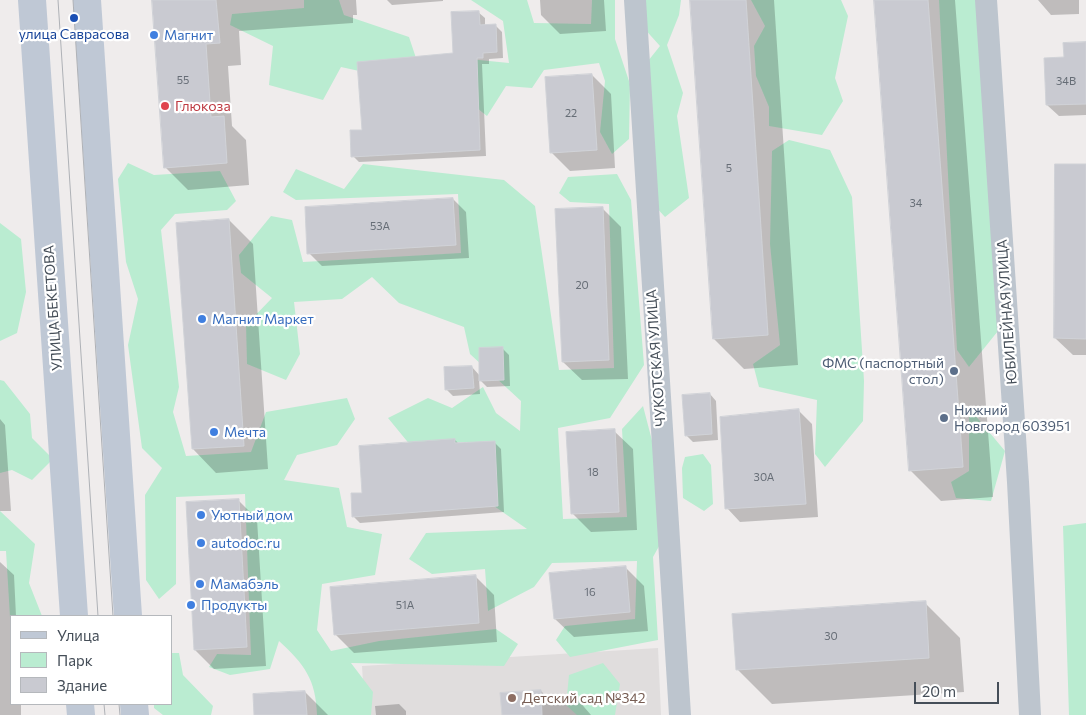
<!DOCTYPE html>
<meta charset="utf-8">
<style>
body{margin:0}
#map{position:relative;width:1086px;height:715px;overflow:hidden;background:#efecec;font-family:Commissioner,sans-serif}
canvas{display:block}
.legend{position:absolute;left:10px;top:615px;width:162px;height:90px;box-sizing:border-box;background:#fff;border:1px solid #b5b8bc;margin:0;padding:6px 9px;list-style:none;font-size:15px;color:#454e58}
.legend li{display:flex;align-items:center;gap:10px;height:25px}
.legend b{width:25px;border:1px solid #b5b8bc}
.scale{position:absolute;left:914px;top:682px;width:85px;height:22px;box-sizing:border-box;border:2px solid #454e58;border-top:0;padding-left:6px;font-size:15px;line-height:18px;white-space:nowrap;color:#454e58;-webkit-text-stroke:4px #fff;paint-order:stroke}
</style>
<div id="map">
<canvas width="1086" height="715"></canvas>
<ul class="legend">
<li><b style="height:6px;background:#bfc8d5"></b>Улица</li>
<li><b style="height:14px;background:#baecd1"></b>Парк</li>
<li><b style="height:14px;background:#c9cad1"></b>Здание</li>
</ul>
<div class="scale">20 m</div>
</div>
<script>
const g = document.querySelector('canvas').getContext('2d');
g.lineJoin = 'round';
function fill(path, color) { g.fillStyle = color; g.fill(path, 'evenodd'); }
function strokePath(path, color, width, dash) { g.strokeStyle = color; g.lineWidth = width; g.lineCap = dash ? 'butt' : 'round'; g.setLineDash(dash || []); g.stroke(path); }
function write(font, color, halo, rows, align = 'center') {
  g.font = font + ' Commissioner,sans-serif'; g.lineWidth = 4.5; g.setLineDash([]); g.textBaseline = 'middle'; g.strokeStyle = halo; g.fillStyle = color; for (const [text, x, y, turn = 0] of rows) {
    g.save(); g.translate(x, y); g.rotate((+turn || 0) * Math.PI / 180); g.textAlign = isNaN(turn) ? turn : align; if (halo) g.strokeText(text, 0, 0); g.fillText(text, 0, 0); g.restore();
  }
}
fill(new Path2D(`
 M658 648 661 715H365L362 666Z`), '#e0dddd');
fill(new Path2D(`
 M304 0H339L344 15 409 37 417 61 391 78 341 67 323 100 269 85 273 46 230 25 232 14 304 8Z
 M471 0H527L534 23 591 24 592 0H615V39L630 84 629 139 612 154 600 132 605 81 599 63 544 70 532 88 506 86 487 116 453 89 469 59 509 63 503 21Z
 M640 0H681L679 15 667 45 683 93 677 116 689 198 665 217 644 194V66L660 46 642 26Z
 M751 0H841L848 16 835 78 843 101 822 135 769 126V107L756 76 754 46 765 26Z
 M939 0H978L998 331 969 367 957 350Z
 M789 140 830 150 852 197 864 381 863 421 825 467 815 454 817 400 759 387 753 364 780 345 770 244 772 151Z
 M128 163 154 175 220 171 236 201 227 210 175 214 161 230 179 387 173 412 186 456 251 452 266 412 347 398 355 419 337 445 297 455 284 480 339 488 347 527 382 534 375 575 322 584 317 630 331 651 379 641 496 629 518 644 504 666 351 663 373 692 371 715H317C316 679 304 664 279 641L270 669 230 675 209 667 217 654 251 655 245 494 176 497V584L159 599 146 580 145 495 162 468 142 448 128 345 138 299 126 262 118 179Z
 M363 164 504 180 535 206 559 370 614 368 609 204 570 202 559 193 568 177 617 174 631 200 644 365 610 418 558 428 563 519 627 517 622 429 643 406 673 521 653 557 658 640 570 657 556 640 565 626 635 619 637 561 552 563 534 587 488 611 485 569 432 574 409 559 426 533 527 529 494 506 493 479 467 442 411 446 388 418 428 398 452 408 483 387 496 413 520 431 521 401 470 354 464 327 399 303 372 277 342 299 294 302 300 354 286 380 247 364 246 325 272 298 241 273 239 255 271 216 292 220 303 262 461 253 458 194 296 200 283 192 296 169 344 189Z
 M0 223 21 239 26 292 17 333 0 341Z
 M0 380 4 381 30 414 32 438 53 459 32 480 12 470 0 473Z
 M969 408 1005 451 991 501 956 498 951 482 969 471Z
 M703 454 711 465 713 504 704 511 683 498 682 468 685 457Z
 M0 511 35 544 29 583 42 616H11V634L6 551H0Z
 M1086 523V715H1069L1063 526Z
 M171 653H179L183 675 213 706 211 715H163L154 708V704H171Z
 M603 663 620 684 615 715H577L566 705 569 675Z`), '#baecd1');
fill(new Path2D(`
 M153 0H356L357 15H353V23L239 31 241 65 228 66 232 126 246 140 249 185 188 190 165 167Z
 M387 0H443V1L392 5Z
 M540 0H604L606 31 560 34 541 15Z
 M692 0H774L798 365 744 369 714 339Z
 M875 0H955L993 497 941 501 910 470Z
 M1038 0H1079V14L1051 15Z
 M478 12 485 18V26L495 25 502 32 503 58 489 59V64H482L486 156 359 162 353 156 364 131 455 54Z
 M1086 43V115L1059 116 1047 105 1065 58Z
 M592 75 611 94 615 168 570 171 551 152Z
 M1086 165V355H1073L1055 338Z
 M453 199 466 212 469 258 322 266 309 253Z
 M602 208 621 227 628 379 582 380 563 362Z
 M229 220 253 244 268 469 216 473 193 449Z
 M503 349 509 355 510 386 487 387 479 379 480 394 453 396 446 389 472 367 480 376Z
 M710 394 716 401 718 440 693 442 686 435Z
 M799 411 812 424 818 517 740 522 727 508Z
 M0 419 5 425 11 511H0Z
 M614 431 633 449 637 530 591 532 572 513Z
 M455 440 459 444 494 442 501 449 504 512 360 523 354 517 363 494Z
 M238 500 257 519 266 666 214 669 195 650Z
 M0 562 14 575 16 616H11V704H21V715H0Z
 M625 567 644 586 648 631 574 637 555 619Z
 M475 576 494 595 497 642 354 653 335 634Z
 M925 603 960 638 964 692 772 704 737 669Z
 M541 691 551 702 578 700 591 715H503Z
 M305 692 328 715H255Z
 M399 704 406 711V715H376L375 706Z`), '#0003');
const building = new Path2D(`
 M152 0H216L220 43 206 44 211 117 224 116 227 163 164 168Z
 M690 0H746L768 335 713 339Z
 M874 0H928L963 467 909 471Z
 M479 11 480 25 496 24 497 52 483 53V58H477L480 150 351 157 350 130H362L357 62 453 53 451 12Z
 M1086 42V104L1046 105 1044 58 1064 57 1063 43Z
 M592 74 597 150 550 153 545 77Z
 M1055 164H1086V339L1054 338Z
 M453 198 456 245 307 254 305 207Z
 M603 207 609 360 562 362 555 209Z
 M229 219 244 446 192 449 176 223Z
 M503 347 504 380 479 381V348Z
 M472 366 474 388 445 390 444 367Z
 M710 393 712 434 685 436 682 395Z
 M799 409 806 504 725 509 720 417Z
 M615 429 619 512 571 514 566 432Z
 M455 439V443L495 441 498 506 352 517 351 493H362L359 446Z
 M239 499 247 647 194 650 186 502Z
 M626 566 630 612 554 619 549 573Z
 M476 575 479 623 334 635 330 587Z
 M926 601 929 658 736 670 732 614Z
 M541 690 542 715H502L500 693Z
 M305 691 307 715H254L253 694Z`);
fill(building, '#c9cad1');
strokePath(building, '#d0d2d7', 1);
strokePath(new Path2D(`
 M635 0 680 715
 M986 0 1018 482 1030 715`), '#bdc5ce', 22);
strokePath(new Path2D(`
 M32 0 74 616
 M87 0 128 616
 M80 704 81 715
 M134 704 135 715`), '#bfc8d5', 28);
strokePath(new Path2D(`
 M58 0 98 616
 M73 0 113 616
 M104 704 105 715
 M119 704 120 715`), '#aeb1b6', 1);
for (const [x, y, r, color] of [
 [74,18,5,"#1a4fb4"],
 [154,35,5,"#3f7fe0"],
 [165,106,5,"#e0444e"],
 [202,319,5,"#3f7fe0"],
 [954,371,5,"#5c6f8a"],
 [944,418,5,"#5c6f8a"],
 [214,432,5,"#3f7fe0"],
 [201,515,5,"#3f7fe0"],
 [201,543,5,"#3f7fe0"],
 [200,584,5,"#3f7fe0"],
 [191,605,5,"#3f7fe0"],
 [512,698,5,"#8d6e63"]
]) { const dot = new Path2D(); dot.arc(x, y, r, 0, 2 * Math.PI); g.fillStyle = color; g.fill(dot); strokePath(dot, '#fff', 2); }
write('11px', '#666d76', null, [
 ["55",183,80],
 ["34В",1066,81],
 ["22",571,113],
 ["5",729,168],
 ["34",916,203],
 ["53А",380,226],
 ["20",582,285],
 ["18",593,472],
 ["30А",764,477],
 ["16",590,592],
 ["51А",405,605],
 ["30",831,636]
]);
write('14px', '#164399', '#fff', [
 ["улица Саврасова",74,34]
]);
write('14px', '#366cbe', '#fff', [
 ["Магнит",164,35],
 ["Магнит Маркет",212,319],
 ["Мечта",224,432],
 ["Уютный дом",211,515],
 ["autodoc.ru",211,543],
 ["Мамабэль",210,584],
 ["Продукты",201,605]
], 'left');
write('14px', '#be3a42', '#fff', [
 ["Глюкоза",175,106]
], 'left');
write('14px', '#454e58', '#fff', [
 ["УЛИЦА БЕКЕТОВА",53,308,-94],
 ["ЮБИЛЕЙНАЯ УЛИЦА",1007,312,-94],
 ["ЧУКОТСКАЯ УЛИЦА",656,358,-94]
]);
write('14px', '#4e5e75', '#fff', [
 ["ФМС (паспортный",944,363],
 ["стол)",944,379],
 ["Нижний",954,410,"left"],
 ["Новгород 603951",954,426,"left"]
], 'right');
write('14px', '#785e54', '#fff', [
 ["Детский сад №342",522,698]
], 'left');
</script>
